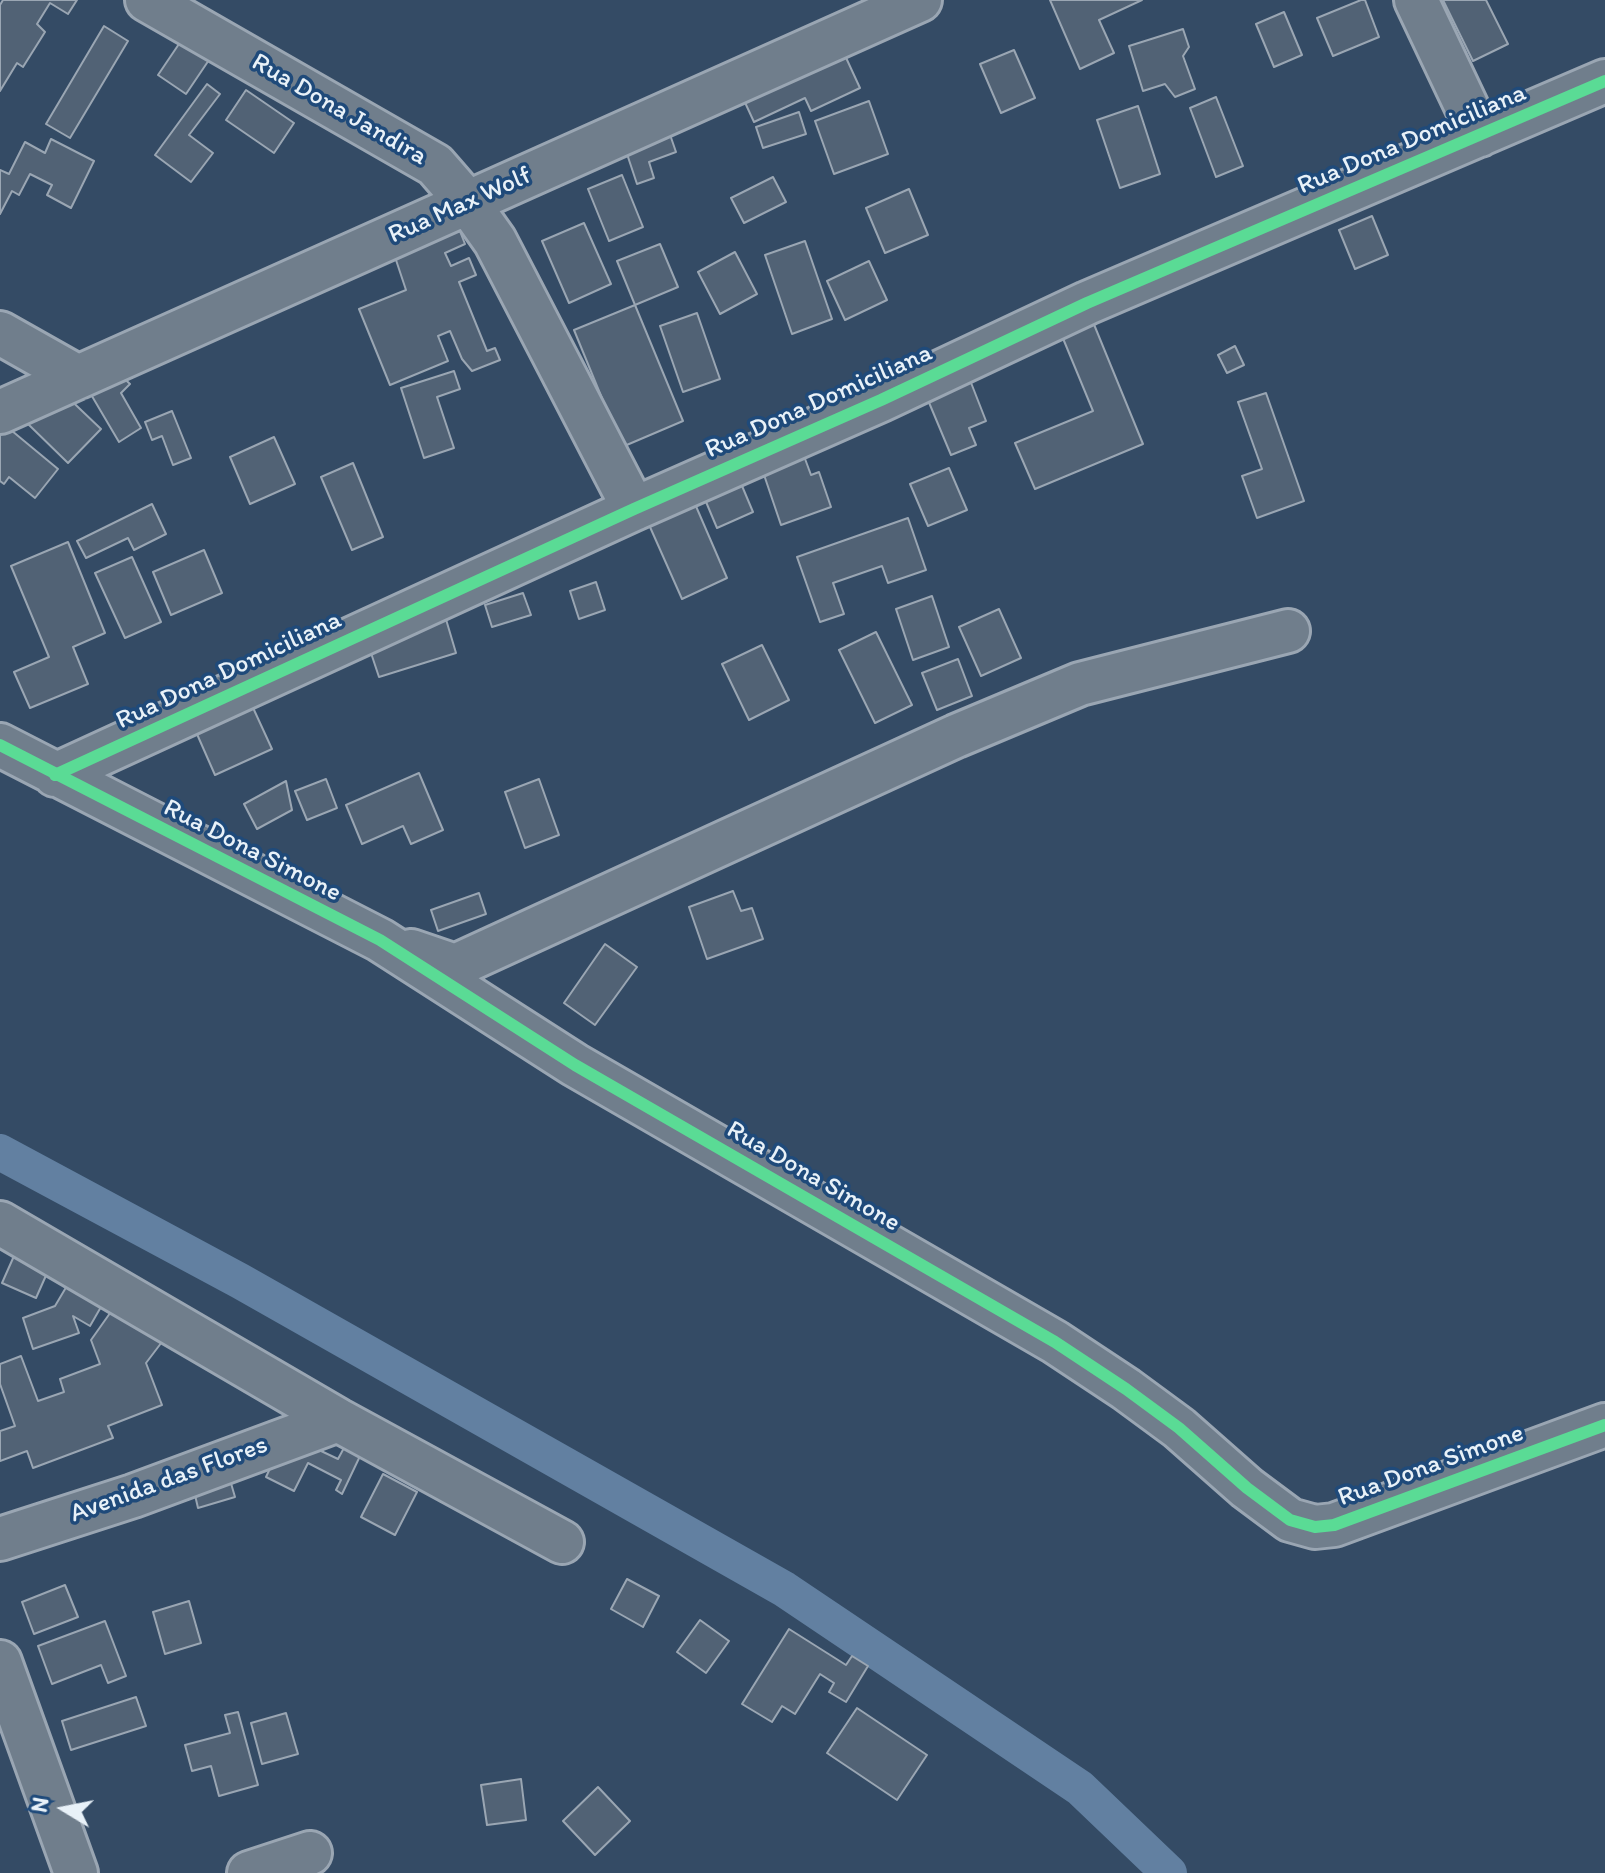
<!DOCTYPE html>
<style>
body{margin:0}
#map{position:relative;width:1605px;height:1873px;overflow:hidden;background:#344b65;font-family:Itim,sans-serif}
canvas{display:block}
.north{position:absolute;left:24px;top:1769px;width:80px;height:80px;-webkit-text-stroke:6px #1f4a7a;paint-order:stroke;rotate:280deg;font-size:22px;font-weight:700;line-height:32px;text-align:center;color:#e8f1f8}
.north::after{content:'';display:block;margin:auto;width:28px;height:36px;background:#e8f1f8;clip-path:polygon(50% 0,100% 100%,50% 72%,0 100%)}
</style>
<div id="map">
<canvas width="1605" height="1873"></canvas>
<div class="north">N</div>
</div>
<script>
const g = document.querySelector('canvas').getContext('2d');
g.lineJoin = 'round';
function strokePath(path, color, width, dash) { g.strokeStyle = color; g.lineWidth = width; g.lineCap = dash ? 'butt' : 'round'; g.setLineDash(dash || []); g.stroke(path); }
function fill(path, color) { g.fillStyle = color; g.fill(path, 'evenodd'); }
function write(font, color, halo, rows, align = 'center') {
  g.font = font + ' Itim,sans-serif'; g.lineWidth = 7; g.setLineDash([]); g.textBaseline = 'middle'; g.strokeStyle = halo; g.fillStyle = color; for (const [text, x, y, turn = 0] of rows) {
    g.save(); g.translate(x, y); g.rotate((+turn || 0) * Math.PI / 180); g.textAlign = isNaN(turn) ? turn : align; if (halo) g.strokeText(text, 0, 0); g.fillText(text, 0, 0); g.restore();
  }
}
strokePath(new Path2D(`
 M0 1152 240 1281 784 1589 1080 1788 1169 1873`), '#6280a1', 36);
const building = new Path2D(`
 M3 0H77L68 14 50 3 37 24 45 32 23 67 17 63 0 91V5Z
 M1050 0H1142L1099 20 1114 53 1080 69Z
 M1361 0H1365L1379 37 1333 56 1317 18Z
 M1443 0H1486L1508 44 1473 61Z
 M1284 12 1302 55 1274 67 1256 24Z
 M104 26 128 41 70 138 46 124Z
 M1183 29 1189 47 1183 56 1195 89 1175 97 1165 84 1143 91 1129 46Z
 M183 38 211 57 186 94 158 75Z
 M842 49 860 88 811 111 805 98 754 122 742 96Z
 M1014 50 1035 98 1001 113 980 64Z
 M207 84 220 94 189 135 213 153 191 182 155 155Z
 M246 90 294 123 274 153 226 120Z
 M1216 97 1243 166 1216 177 1190 108Z
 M869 101 888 154 834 174 815 121Z
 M1138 106 1160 174 1120 188 1097 120Z
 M799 112 806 134 763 148 756 127Z
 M666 123 676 152 649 162 654 178 637 184 622 139Z
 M51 139 94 161 71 208 47 195 52 185 30 174 19 195 12 191 0 214V170L9 174 25 142 45 153Z
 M622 175 643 227 609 241 588 189Z
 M773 177 786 202 744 223 731 198Z
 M909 189 928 235 885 253 866 208Z
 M454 216 465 244 445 253 451 266 469 258 476 275 459 282 487 351 495 348 500 360 472 371 462 359 450 331 438 336 448 361 390 385 359 309 406 290 391 245Z
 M1372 216 1388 255 1355 269 1339 230Z
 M584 223 611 284 569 303 542 241Z
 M805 241 832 319 792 334 765 255Z
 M660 244 678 287 635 305 683 421 622 447 574 330 635 305 617 261Z
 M735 252 757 294 720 314 698 272Z
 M869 261 887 300 845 320 827 281Z
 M697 313 720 379 683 392 660 326Z
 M1093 322 1143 444 1035 489 1015 443 1093 411 1062 336Z
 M1235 346 1244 365 1227 373 1218 355Z
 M114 369 130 384 121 393 141 428 119 442 86 386Z
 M454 371 460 389 437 397 454 448 424 458 401 388Z
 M968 375 986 421 969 428 976 445 951 455 925 393Z
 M59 389 101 429 68 463 27 423Z
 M1266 393 1304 501 1257 518 1242 476 1262 469 1238 402Z
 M172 411 191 458 173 465 162 436 152 440 145 422Z
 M0 421 58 469 35 498 9 477 4 484 0 481Z
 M274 437 295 484 250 504 230 457Z
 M801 448 811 475 819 472 831 507 781 525 760 463Z
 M353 463 383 537 352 550 321 477Z
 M949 468 967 510 928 526 910 484Z
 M737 474 753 512 717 528 701 490Z
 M692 497 727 578 682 599 646 518Z
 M152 504 166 534 134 550 128 538 86 558 77 541Z
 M908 518 926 570 888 583 882 566 833 583 844 614 820 622 797 557Z
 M68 542 105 633 73 647 88 684 30 708 14 672 49 657 11 566Z
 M204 550 222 593 171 615 153 572Z
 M132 557 161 622 125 638 95 573Z
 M596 582 605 610 579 619 570 591Z
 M523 593 531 615 492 627 485 605Z
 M932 596 949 647 913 660 896 609Z
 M999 609 1021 658 981 676 959 627Z
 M445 616 456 653 379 677 367 641Z
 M876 632 912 705 875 723 839 650Z
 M762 645 789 700 749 720 722 664Z
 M958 659 972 696 937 710 922 673Z
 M249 699 272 749 215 775 193 725Z
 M419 773 443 830 411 844 403 826 362 844 346 805Z
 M326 779 337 808 307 820 295 791Z
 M539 779 559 835 525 848 505 792Z
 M286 781 292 810 257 829 244 804Z
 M733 891 741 911 752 908 763 939 707 959 689 907Z
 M479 893 486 914 438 931 431 910Z
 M605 944 637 967 595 1025 564 1003Z
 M18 1247 52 1262 36 1298 2 1283Z
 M71 1279 105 1300 90 1326 73 1316 79 1333 33 1349 23 1318 55 1306Z
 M120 1299 168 1334 146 1363 162 1405 108 1426 113 1438 33 1468 27 1451 0 1461V1431L15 1426 0 1384V1364L21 1356 38 1401 64 1392 60 1379 100 1364 91 1340Z
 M300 1441 338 1459 345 1446 361 1454 342 1494 336 1490 341 1480 308 1463 294 1491 266 1477 279 1449Z
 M228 1473 235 1497 198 1508 192 1482Z
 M383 1474 417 1492 395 1535 361 1517Z
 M627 1579 659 1596 643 1627 611 1609Z
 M65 1585 78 1617 34 1634 22 1602Z
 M189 1601 201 1643 165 1654 153 1612Z
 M700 1620 729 1641 706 1673 677 1652Z
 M105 1621 126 1676 108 1683 101 1665 52 1684 38 1646Z
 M789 1629 846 1665 852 1656 868 1666 846 1702 829 1692 834 1683 820 1674 795 1714 782 1706 772 1722 742 1704Z
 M136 1697 146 1726 71 1750 62 1721Z
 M857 1708 927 1755 897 1800 827 1753Z
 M238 1712 258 1785 219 1796 211 1766 192 1771 185 1745 230 1733 225 1715Z
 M286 1713 298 1754 262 1764 251 1723Z
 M521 1779 526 1820 487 1825 481 1785Z
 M598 1787 630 1821 595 1855 563 1821Z`);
fill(building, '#516275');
strokePath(building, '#9aa6b3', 2);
const minor = new Path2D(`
 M147 0 435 165 468 203 495 241 634 509
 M1416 0 1480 135
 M0 333 78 377
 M0 412 920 0
 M0 745 380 940 575 1065 1055 1342 1126 1389 1179 1428 1247 1488 1290 1520 1315 1527 1334 1525 1605 1425
 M55 775 634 509 881 400 1087 303 1605 81
 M411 951 455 966 956 736 1080 684 1288 631
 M0 1223 338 1420 562 1542
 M0 1539 133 1496 338 1420
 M0 1662 76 1873
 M249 1873 310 1853`);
strokePath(minor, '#9aa6b3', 48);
strokePath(minor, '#707e8c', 42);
strokePath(new Path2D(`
 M0 745 380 940 575 1065 1055 1342 1126 1389 1179 1428 1247 1488 1290 1520 1315 1527 1334 1525 1605 1425
 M55 775 634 509 881 400 1087 303 1605 81`), '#5adb95', 12);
write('26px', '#e8f1f8', '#1f4a7a', [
 ["Rua Dona Jandira",339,110,30],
 ["Rua Dona Domiciliana",1412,140,-23],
 ["Rua Max Wolf",460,206,-24],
 ["Rua Dona Domiciliana",819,402,-24],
 ["Rua Dona Domiciliana",229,671,-25],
 ["Rua Dona Simone",252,851,27],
 ["Rua Dona Simone",813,1177,30],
 ["Rua Dona Simone",1431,1466,-20],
 ["Avenida das Flores",169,1480,-20]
]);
</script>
